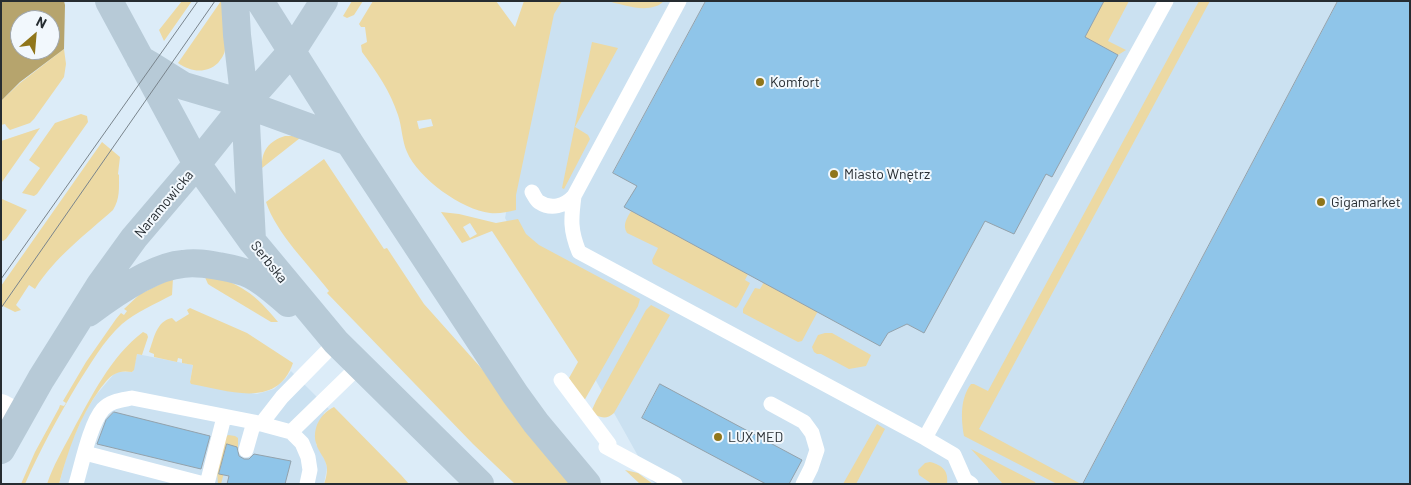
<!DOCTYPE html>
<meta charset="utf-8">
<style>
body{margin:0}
#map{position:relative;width:1411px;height:485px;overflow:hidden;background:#dcecf8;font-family:Barlow,sans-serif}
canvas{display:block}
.frame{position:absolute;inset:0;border:2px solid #262c31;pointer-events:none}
.north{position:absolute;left:10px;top:10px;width:50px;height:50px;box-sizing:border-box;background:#f2f8fd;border:1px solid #a0a6ab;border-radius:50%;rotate:27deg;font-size:14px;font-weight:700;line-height:20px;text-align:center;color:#262c31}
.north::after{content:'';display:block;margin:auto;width:18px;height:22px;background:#90761b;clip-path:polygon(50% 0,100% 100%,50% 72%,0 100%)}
</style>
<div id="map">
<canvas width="1411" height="485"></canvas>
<div class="frame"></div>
<div class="north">N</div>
</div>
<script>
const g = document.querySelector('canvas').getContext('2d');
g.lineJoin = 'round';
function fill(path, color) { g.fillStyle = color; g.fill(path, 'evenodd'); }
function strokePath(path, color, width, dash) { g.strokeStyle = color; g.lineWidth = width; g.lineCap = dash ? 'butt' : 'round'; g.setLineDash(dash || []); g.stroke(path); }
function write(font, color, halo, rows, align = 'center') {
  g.font = font + ' Barlow,sans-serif'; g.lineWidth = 4; g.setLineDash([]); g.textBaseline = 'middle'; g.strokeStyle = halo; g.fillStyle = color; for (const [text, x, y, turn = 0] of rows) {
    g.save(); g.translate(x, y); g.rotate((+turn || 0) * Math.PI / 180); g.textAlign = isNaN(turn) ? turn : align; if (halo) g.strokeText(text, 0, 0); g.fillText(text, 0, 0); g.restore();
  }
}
fill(new Path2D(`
 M524 1H1410V484H656L652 481 505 218 537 56Z
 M137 354 193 365 190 382 257 394 274 389 286 378 291 371 329 409 324 413 316 444 325 460 327 468 324 484H59L69 447 85 412 96 395 113 375 118 372H132L133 371Z`), '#cbe1f1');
fill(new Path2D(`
 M182 1H192L164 41 159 30Z
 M221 1H223C223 16 227 35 225 49 225 54 221 59 218 63 206 74 191 72 178 63Z
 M352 1H363L354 15 347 18 343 16Z
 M373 1H496L515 27 524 1H562L554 14 516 195V210C507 212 499 214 490 213 462 210 418 178 407 152 402 141 402 127 398 115 390 91 377 72 362 52L361 45 367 42 365 27H361L359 24ZM431 119 433 126 419 129 417 121Z
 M607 1H664C650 15 625 5 607 1Z
 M1104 1H1129L1108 41 1126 50 1118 55 1085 37Z
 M1199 1H1210L979 429 1081 484H1057L964 436C961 418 960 399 971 384H974L988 391Z
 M592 42 618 48 575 127 588 135 590 139 564 189 562 188Z
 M64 49 66 64 64 77 34 119 30 123 10 130 7 127 5 124 1 125V101L20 83Z
 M81 114 87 116 88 122 37 194 34 196 22 193 40 168 29 160 55 123Z
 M40 128 2 182H1V141Z
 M285 136H293L300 138 262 168C261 151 269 141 285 136Z
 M102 142 120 157 118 174 119 175C119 188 120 199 113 210 85 235 55 257 35 289L29 285 16 305 21 310 15 312 1 305V286Z
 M324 159 384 249 387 248 424 304 482 369 570 484H515L473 444 327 293 329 291C309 265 276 233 266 202Z
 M2 199 27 210 6 239 3 241 1 240Z
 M631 211 748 274 745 280 750 283 738 306 736 308 653 264 652 260 658 248 627 233C622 225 627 218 631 211Z
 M441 212 459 214 496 223 518 219 526 234 539 245 640 299 638 306 584 401 576 391 569 378 578 362 492 231 462 243ZM470 223 477 234 470 238 463 227Z
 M204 275C239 281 256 295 278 322H271L211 286 208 284Z
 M173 278 172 295C155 304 136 312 122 324 103 341 90 365 77 385 58 417 40 450 25 484H21L35 452 59 408 60 405 64 406 66 403 63 401 86 362 116 319 121 313 124 315 127 311 124 309 140 294Z
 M764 282 818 311 802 341 798 342 743 313V309L755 288 760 289Z
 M651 305 670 315 614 413C606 420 600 418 591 412L596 401 646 310Z
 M190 308 247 333 293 363C277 410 227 390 191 384L190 382 193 365 182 363V359L178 358 177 362 154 357V354L149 352C154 339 156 321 172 318L176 322 189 314 187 310Z
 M143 332 147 334 148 337 142 355 137 354 134 370 132 372C125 371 119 371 113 375 108 378 104 384 100 389 79 418 68 450 59 484H47C53 466 63 449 72 432 91 397 111 356 143 332Z
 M825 333H832L871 355 866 366 849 369 821 354H817L814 352 812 347 818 335Z
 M334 407 401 475 409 484H324C326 479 327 473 327 468 326 458 318 452 316 443 312 428 321 413 334 407Z
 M877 424 885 429 856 484H843Z
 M228 435 235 436 238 438V448L231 446 221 484H218L217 471 225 438Z
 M971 449 1035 482 1036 484H1003Z
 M930 462C942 465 949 471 947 484H932L919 475 918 470 925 463Z
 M625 470 638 473 653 484H640Z`), '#ecd9a3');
fill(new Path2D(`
 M1 1H64L65 5 64 49 20 82 1 101ZM20 20H50V50H20Z`), '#b6a46d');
const building = new Path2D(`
 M706 1H1104L1085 37 1118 55 1052 177 1046 174 1014 234 985 221 924 333 907 324 888 333 880 346 624 207 637 186 613 173Z
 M1338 1H1410V484H1083Z
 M660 384 802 460 789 484H766L642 418Z
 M114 412 210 436 201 469 97 444 106 420Z
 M227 444 237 447 239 456 244 459H249L254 454 291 461 285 484H227L229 476 219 474Z`);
fill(building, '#8fc5e9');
strokePath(building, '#93a2ac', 1);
strokePath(new Path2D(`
 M679 1 574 196C571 219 570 230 579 252L925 438 954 455 965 480 971 484
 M532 192C534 195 536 200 539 202 551 210 565 206 574 196
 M561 380 609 444
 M771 404 804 422 812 433 817 450 811 468 803 484
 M261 424 282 397 336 342
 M291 432 359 366
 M925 438 1166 1
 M606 447 675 484
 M246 450 254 422
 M85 453 204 484
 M76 484C82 464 90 424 103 409 110 401 122 400 132 398L254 422 291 432 302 443 308 457 310 470 307 484
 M207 484 224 417`), '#fff', 15);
strokePath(new Path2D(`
 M1 408 18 417`), '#fff', 28);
strokePath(new Path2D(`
 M109 1 197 164 252 241 336 342 480 484
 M235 1 237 35 245 104 252 241
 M260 1 349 142 515 394 536 423 587 484
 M140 59 152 66 184 86 245 104 349 142
 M88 313C112 295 153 266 183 264 195 262 206 264 218 266 229 268 241 270 251 275 265 282 276 293 288 303
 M1 450 41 379 100 285 134 238 197 164 245 104 292 51 324 1`), '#b7cad7', 28);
strokePath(new Path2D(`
 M1 279 198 1
 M1 308 215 1`), '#79848c', 1);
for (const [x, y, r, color] of [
 [760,82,5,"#90761b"],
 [834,174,5,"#90761b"],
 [1321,202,5,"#90761b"],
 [718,437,5,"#90761b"]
]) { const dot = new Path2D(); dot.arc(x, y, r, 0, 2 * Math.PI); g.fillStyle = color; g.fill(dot); strokePath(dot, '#f2f8fd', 2); }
write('14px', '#262c31', '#f2f8fd', [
 ["Komfort",770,82],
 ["Miasto Wnętrz",844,174],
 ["Gigamarket",1331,202],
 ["LUX MED",728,437]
], 'left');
write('14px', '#262c31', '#f2f8fd', [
 ["Naramowicka",164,204,-50],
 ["Serbska",269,262,51]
]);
</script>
